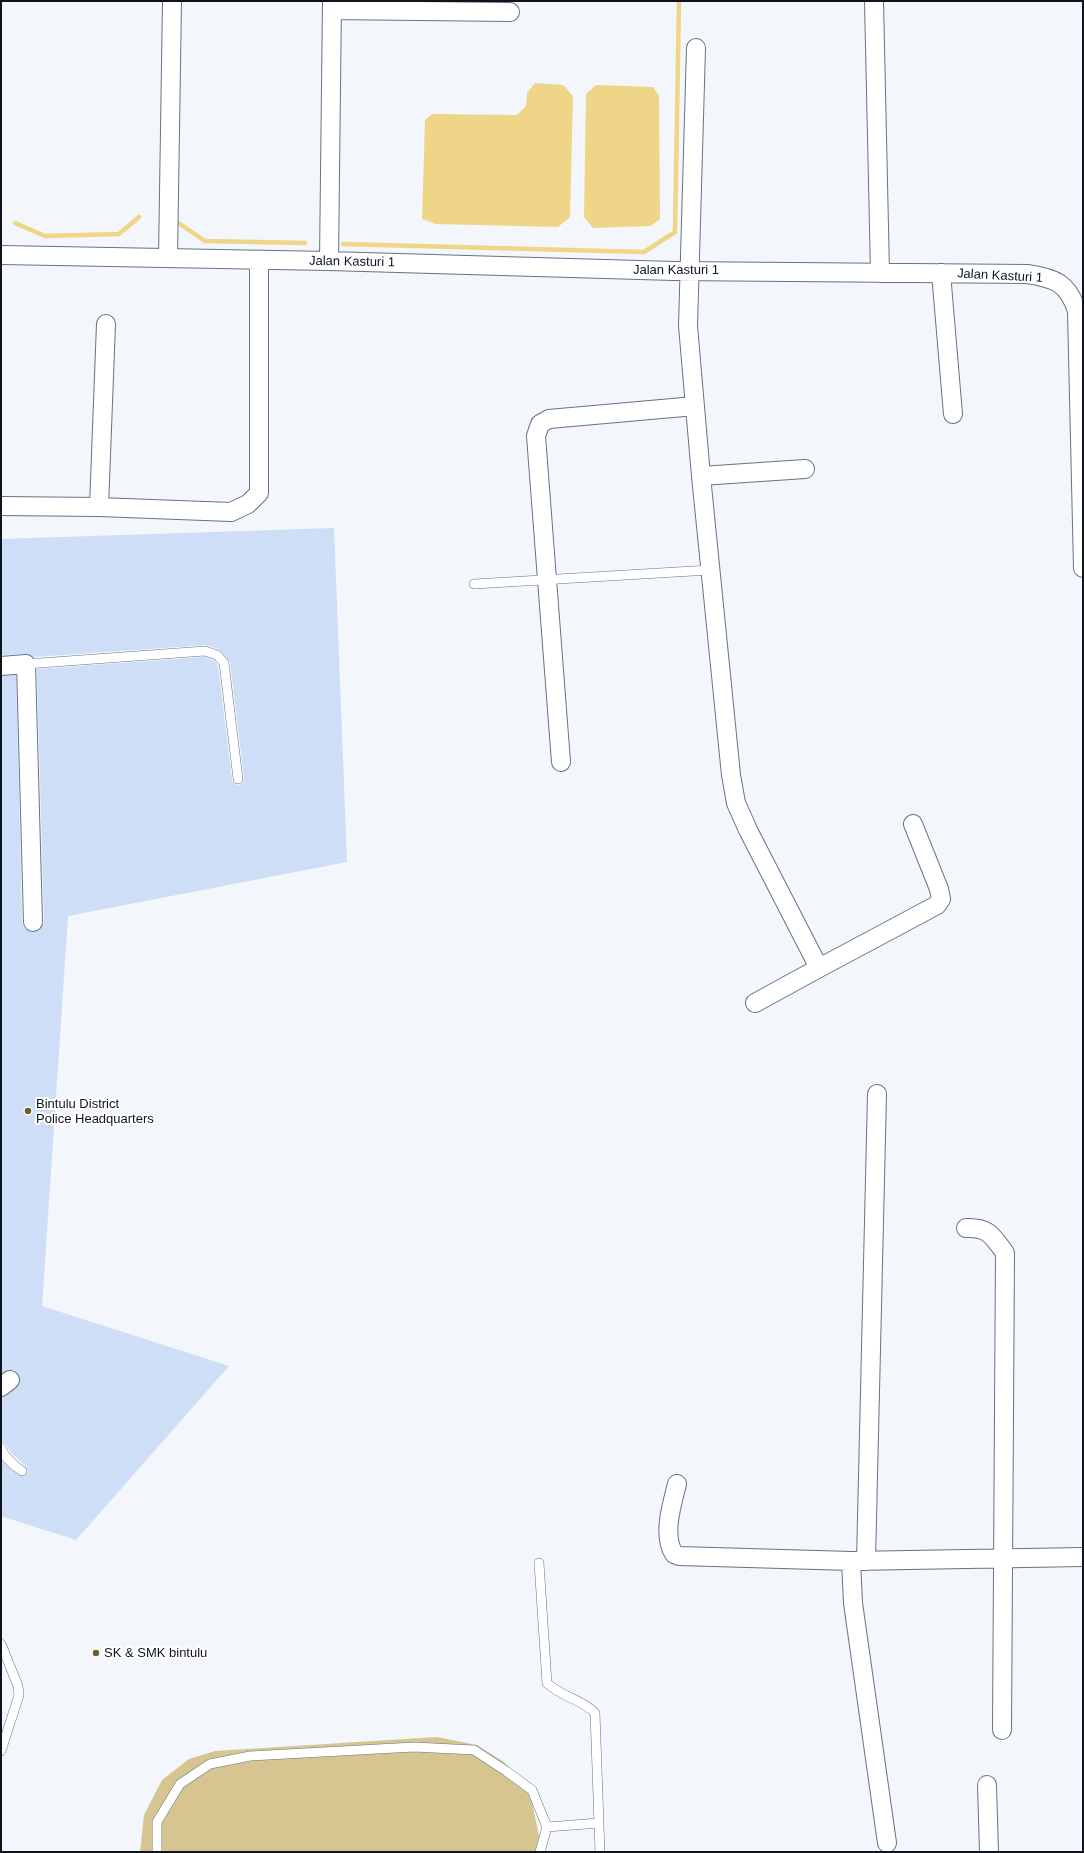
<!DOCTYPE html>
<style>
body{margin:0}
#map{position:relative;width:1084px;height:1853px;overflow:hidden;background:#f3f6fb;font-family:Helvetica,sans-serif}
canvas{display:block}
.frame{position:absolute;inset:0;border:2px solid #0f141c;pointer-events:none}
</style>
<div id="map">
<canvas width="1084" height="1853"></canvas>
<div class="frame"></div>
</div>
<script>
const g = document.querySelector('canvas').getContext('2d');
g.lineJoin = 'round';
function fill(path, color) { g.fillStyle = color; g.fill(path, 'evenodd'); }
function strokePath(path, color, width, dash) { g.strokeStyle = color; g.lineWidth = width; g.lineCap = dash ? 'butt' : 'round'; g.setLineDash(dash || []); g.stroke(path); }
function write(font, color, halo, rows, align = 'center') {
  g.font = font + ' Helvetica,sans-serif'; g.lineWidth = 4; g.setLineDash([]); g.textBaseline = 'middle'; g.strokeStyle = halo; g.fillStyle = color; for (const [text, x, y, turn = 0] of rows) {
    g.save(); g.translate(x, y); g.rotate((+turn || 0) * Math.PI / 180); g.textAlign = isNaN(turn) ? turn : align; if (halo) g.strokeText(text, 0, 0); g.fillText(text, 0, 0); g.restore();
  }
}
fill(new Path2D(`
 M437 1737 477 1745 504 1762 530 1793 539 1836 536 1852H140L144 1815 162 1780 189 1759 215 1751Z`), '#d7c591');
fill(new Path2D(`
 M535 83 563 85 573 96 570 217 558 227 436 224 422 219 425 120 432 114 517 115 526 106 527 93Z
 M596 85 653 87 659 96 660 219 651 226 593 228 584 217 586 94Z`), '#efd588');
strokePath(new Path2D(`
 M174 220 205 241 305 243
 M15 223 45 236 119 234 139 217
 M343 244 644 252 675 232 679 1`), '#efd588', 4.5);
fill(new Path2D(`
 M334 528 347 862 68 916 42 1306 229 1366 76 1540 1 1516V1460L19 1476H25L28 1471 26 1466 12 1454 5 1443 1 1442V1397L7 1395 16 1388 20 1379 18 1374 14 1370H8L1 1374V676L16 675 22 922 24 928 28 931H39L44 922 37 669 204 657 214 660 218 666 232 780 235 784 239 785 243 782 244 778 230 662 219 649 205 645 34 657 25 654 1 655V539Z`), '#cddef6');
const lane = new Path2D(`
 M474 584 710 570
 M26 664 205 651 217 655 224 663 238 779
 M1 1448C5 1458 13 1465 22 1471
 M539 1563 547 1683C561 1697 582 1699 595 1713L600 1852
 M1 1644 18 1686 19 1695 1 1751
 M547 1827 599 1823
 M157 1852V1822L180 1784 210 1764 250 1756 414 1747 474 1750 506 1771 532 1790 547 1827 540 1852`);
const street = new Path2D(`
 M874 1 880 273
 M332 10 510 12
 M696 48 688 326 701 476 731 775 736 803 748 830 819 968 937 905 941 899 939 889 913 824
 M1 255 329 261 674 271 1027 274C1055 278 1068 283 1077 311L1083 568
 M168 258 172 1
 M329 261 332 1
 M941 273 953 414
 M701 476 805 469
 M1 506 99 507 231 512 248 504 259 493V260
 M99 507 106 324
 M1 666 26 664 33 922
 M561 762 536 436 540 424 549 419 695 406
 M755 1003 819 968
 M966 1228C988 1227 992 1235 1005 1253L1002 1730
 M1 1387 10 1380
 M677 1484C672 1504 662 1535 674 1554L679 1556 851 1561 1083 1557
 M851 1561 853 1603 887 1843
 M866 1561 877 1094
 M987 1785 989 1852`);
strokePath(lane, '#647388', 10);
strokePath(street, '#647388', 20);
strokePath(lane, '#fff', 9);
strokePath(street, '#fff', 18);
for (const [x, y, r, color] of [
 [28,1111,4,"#6f5f2d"],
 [96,1653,4,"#6f5f2d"]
]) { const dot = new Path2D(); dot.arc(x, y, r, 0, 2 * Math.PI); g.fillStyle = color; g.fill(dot); strokePath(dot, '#fff', 1.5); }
write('13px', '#0f141c', '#fff', [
 ["Jalan Kasturi 1",352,262,1],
 ["Jalan Kasturi 1",676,270],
 ["Jalan Kasturi 1",1000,276,3]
]);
write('13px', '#0f141c', '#fff', [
 ["Bintulu District",36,1104],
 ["Police Headquarters",36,1119],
 ["SK & SMK bintulu",104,1653]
], 'left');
</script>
